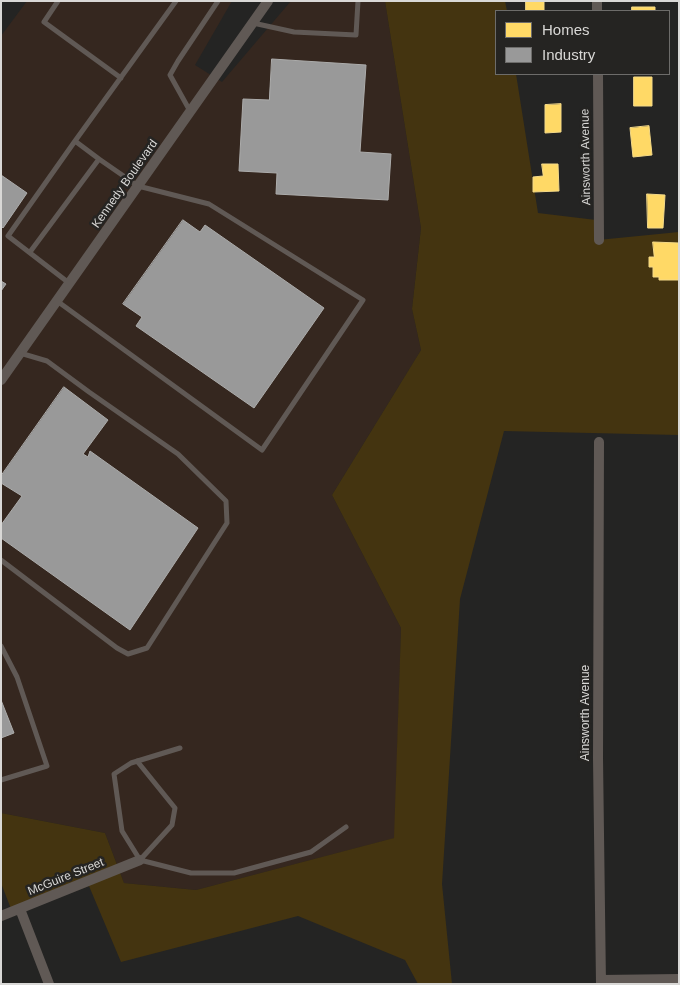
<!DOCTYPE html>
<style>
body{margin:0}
#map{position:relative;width:680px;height:985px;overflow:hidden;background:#242423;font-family:Helvetica,sans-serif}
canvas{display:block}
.frame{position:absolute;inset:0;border:2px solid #d9d8d6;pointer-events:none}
.legend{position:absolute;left:495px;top:10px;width:175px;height:65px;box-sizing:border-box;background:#252422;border:1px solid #6d6c6a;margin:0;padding:6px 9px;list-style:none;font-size:15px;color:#d9d8d6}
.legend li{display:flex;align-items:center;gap:10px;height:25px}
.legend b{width:25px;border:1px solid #6d6c6a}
</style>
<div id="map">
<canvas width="680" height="985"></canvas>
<div class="frame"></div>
<ul class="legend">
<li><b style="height:14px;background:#ffd966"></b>Homes</li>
<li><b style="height:14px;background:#999"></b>Industry</li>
</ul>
</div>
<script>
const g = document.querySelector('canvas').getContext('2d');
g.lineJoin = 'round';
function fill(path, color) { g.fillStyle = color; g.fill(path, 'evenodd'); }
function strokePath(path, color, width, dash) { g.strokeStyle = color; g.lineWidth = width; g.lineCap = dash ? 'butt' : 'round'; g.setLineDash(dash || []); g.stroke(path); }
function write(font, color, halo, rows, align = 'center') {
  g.font = font + ' Helvetica,sans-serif'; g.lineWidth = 5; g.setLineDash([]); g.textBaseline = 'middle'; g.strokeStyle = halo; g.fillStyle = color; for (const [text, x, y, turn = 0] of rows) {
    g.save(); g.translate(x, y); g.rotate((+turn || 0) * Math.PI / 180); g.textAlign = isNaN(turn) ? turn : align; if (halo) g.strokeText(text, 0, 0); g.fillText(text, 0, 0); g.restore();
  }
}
fill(new Path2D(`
 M27 1H232L195 65 222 82 291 1H385L421 228 412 309 421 350 332 495 401 628 395 838 196 890 124 883 105 833 1 813V36Z`), '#35271f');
fill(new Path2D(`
 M385 1H505L507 11H496V74H516L538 213 596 220 598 240 679 232V435L504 431 460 599 442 884 452 984H418L405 960 298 916 121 962 89 886 13 914 1 883V813L105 833 124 883 196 890 394 838 401 628 332 495 421 350 412 309 421 228Z`), '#443410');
const homes = new Path2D(`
 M526 1H544V11H526Z
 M632 7H655V11H632Z
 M634 77H652V106H634Z
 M561 104V132L545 133V105Z
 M649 126 652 155 633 157 630 128Z
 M542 164H558L559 191 533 192V177L543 176Z
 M647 194 665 195 663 228H648Z
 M653 242 679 243V280H659V277H653V267H649V257H654Z`);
fill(homes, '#ffd966');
strokePath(homes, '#f4d988', 1);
const industry = new Path2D(`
 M272 59 366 65 360 152 391 154 388 200 276 194 277 173 239 171 243 99 269 100Z
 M1 175 27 193 3 228 1 226Z
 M183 220 200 232 205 225 324 308 254 408 136 326 142 317 123 304Z
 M1 281 6 284 1 291Z
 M64 387 108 420 83 454 88 457 90 451 198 528 130 630 1 538V525L22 496 1 483V476Z
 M1 700 14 733 1 738Z`);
fill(industry, '#999');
strokePath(industry, '#acacab', 1);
strokePath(new Path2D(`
 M58 1 44 22 121 78
 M253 23 294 32 356 35 358 1
 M190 111 170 75 178 61 218 1
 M75 141 176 1
 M30 252 99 159 75 141 8 236 69 283
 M57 301 262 450 363 300 209 204 138 186 99 159
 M1 560 117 648 128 654 147 648 227 523 226 501 178 454 89 392 47 361 20 353
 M1 646 17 677 47 766 1 780
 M180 748 131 763 114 774 122 831 140 860 191 873H234L311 852 346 827
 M137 761 175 808 172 825 140 860`), '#605955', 5);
strokePath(new Path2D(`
 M597 1V11
 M598 74 599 240
 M1 380 268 1
 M599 442 598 758 601 984
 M20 909 49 984
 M1 916 140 860
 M601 980 679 979`), '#605955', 10);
write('12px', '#d9d8d6', '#252422', [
 ["Ainsworth Avenue",586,157,-91],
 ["Kennedy Boulevard",125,184,-55],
 ["Ainsworth Avenue",586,713,-90],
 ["McGuire Street",66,877,-22]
]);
</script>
